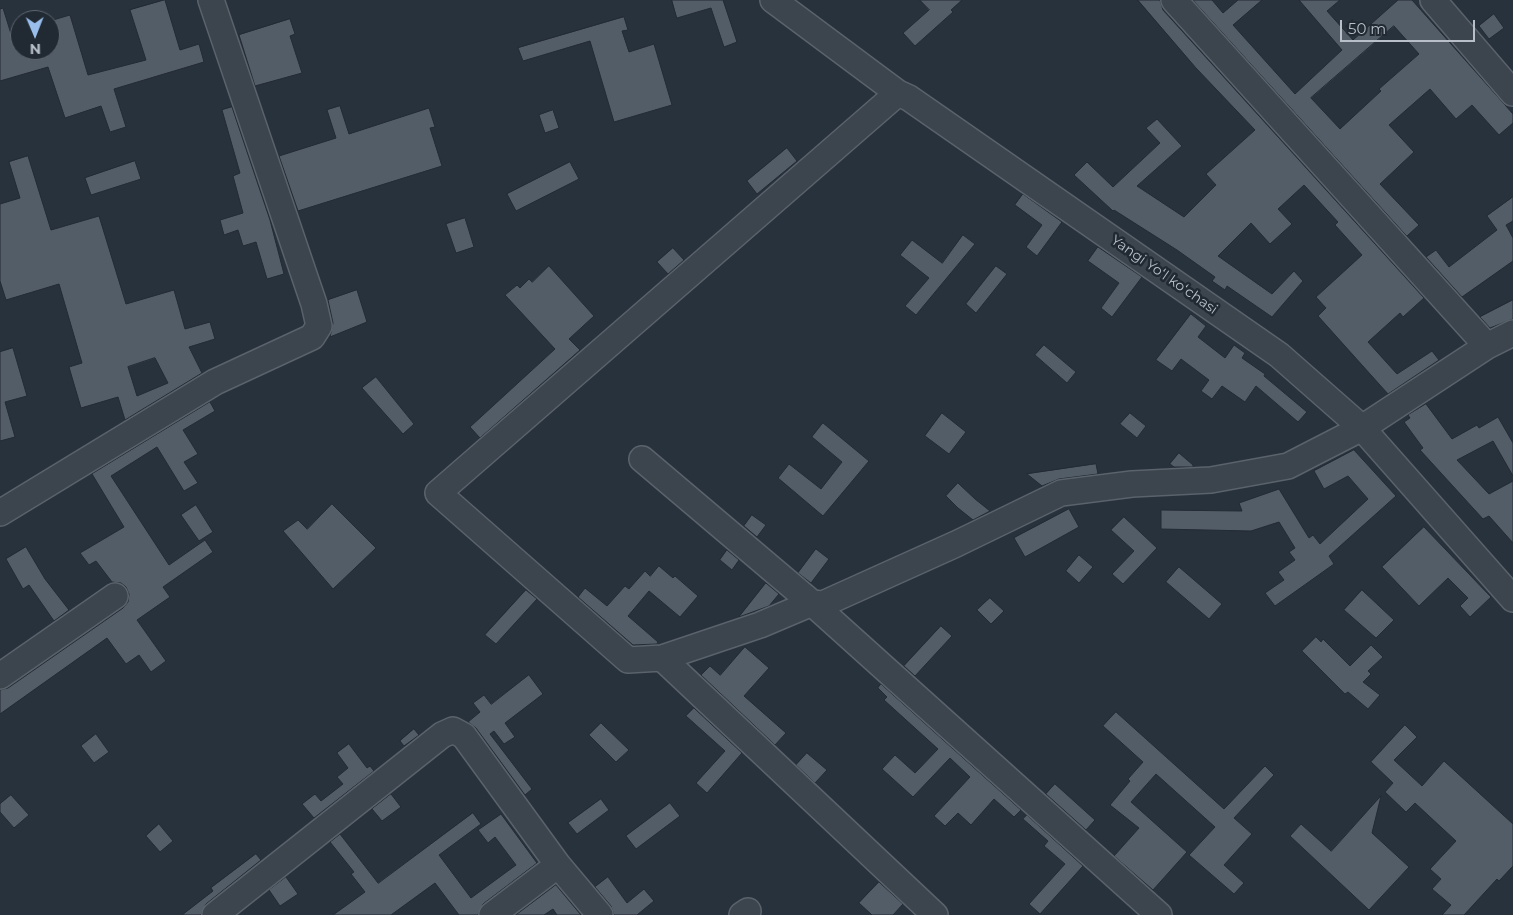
<!DOCTYPE html>
<meta charset="utf-8">
<style>
body{margin:0}
#map{position:relative;width:1513px;height:915px;overflow:hidden;background:#28323d;font-family:Montserrat,sans-serif}
canvas{display:block}
.north{position:absolute;left:10px;top:10px;width:50px;height:50px;box-sizing:border-box;background:#212932;border:1px solid #5d656e;border-radius:50%;rotate:179deg;font-size:14px;font-weight:700;line-height:20px;text-align:center;color:#b8bfc8}
.north::after{content:'';display:block;margin:auto;width:18px;height:22px;background:#99beec;clip-path:polygon(50% 0,100% 100%,50% 72%,0 100%)}
.scale{position:absolute;left:1340px;top:20px;width:135px;height:22px;box-sizing:border-box;border:2px solid #b8bfc8;border-top:0;padding-left:6px;font-size:15px;line-height:18px;white-space:nowrap;color:#b8bfc8;-webkit-text-stroke:4px #212932;paint-order:stroke}
</style>
<div id="map">
<canvas width="1513" height="915"></canvas>
<div class="north">N</div>
<div class="scale">50 m</div>
</div>
<script>
const g = document.querySelector('canvas').getContext('2d');
g.lineJoin = 'round';
function fill(path, color) { g.fillStyle = color; g.fill(path, 'evenodd'); }
function strokePath(path, color, width, dash) { g.strokeStyle = color; g.lineWidth = width; g.lineCap = dash ? 'butt' : 'round'; g.setLineDash(dash || []); g.stroke(path); }
function write(font, color, halo, rows, align = 'center') {
  g.font = font + ' Montserrat,sans-serif'; g.lineWidth = 5; g.setLineDash([]); g.textBaseline = 'middle'; g.strokeStyle = halo; g.fillStyle = color; for (const [text, x, y, turn = 0] of rows) {
    g.save(); g.translate(x, y); g.rotate((+turn || 0) * Math.PI / 180); g.textAlign = isNaN(turn) ? turn : align; if (halo) g.strokeText(text, 0, 0); g.fillText(text, 0, 0); g.restore();
  }
}
const building = new Path2D(`
 M165 0 180 50 199 44 204 62 114 89 126 127 110 132 101 106 65 118 48 67 0 81V9L3 8 16 50H50V39L58 37 53 20 70 15 88 75 146 60 130 10Z
 M672 0H723L737 42 724 47 711 8 677 18Z
 M920 0H962L951 10 953 12 915 46 903 33 929 10Z
 M1138 0H1160L1163 10 1424 298 1403 317 1400 313 1368 342 1397 374 1432 351 1439 360 1388 394 1318 316 1326 308 1316 297 1362 255 1335 225 1338 222 1304 185 1278 209 1292 224 1270 244 1251 223 1218 256 1272 294 1294 271 1303 281 1272 317 1227 286 1225 290 1212 281 1215 277 1177 250 1114 210 1113 211 1074 175 1087 162 1113 187 1160 143 1146 128 1157 119 1182 146 1137 186 1184 217 1216 185 1206 174 1255 130 1196 68Z
 M1193 0H1212L1223 13 1238 0H1262L1233 25 1295 94 1342 50 1299 0H1340L1327 11 1353 40 1398 0H1412L1513 114V123L1499 135 1472 105 1456 119 1430 89 1389 125 1414 152 1380 184 1419 225 1407 236ZM1394 26 1419 54 1379 89 1381 91 1340 129 1311 98Z
 M1494 14 1504 28 1489 39 1479 26Z
 M624 17 628 30 622 31 629 52 654 44 672 105 614 122 590 41 523 61 518 48Z
 M290 19 295 34 290 36 302 73 255 86 239 35Z
 M340 106 349 134 429 108 435 127 430 128 442 166 298 211 279 156 336 138 327 110Z
 M232 107 270 220 284 274 267 279 256 242 243 246 238 230 224 235 220 220 243 213 233 176 240 173 222 110Z
 M553 110 559 128 545 133 539 115Z
 M787 148 797 161 757 194 747 181Z
 M28 156 51 230 99 216 126 304 174 290 185 329 210 322 215 339 189 347 202 373 125 420 118 397 81 408 69 367 82 363 59 284 6 300 0 281V204L20 198 9 162ZM155 358 168 383 137 396 128 367Z
 M135 161 141 179 91 195 85 178Z
 M570 162 579 179 516 211 507 194Z
 M1023 194 1062 222 1037 256 1026 247 1042 225 1015 205Z
 M1513 197V221L1506 225 1513 238V261L1462 297 1426 257 1436 250 1449 267 1497 230 1487 216Z
 M465 218 474 247 456 253 446 224Z
 M963 235 975 244 916 315 905 306 929 278 900 255 912 240 942 263Z
 M1098 247 1142 277 1112 317 1101 308 1119 283 1088 261Z
 M673 248 684 260 668 274 657 262Z
 M549 266 594 316 569 339 580 350 480 438 470 427 555 349 505 295 517 285 520 288 529 279 532 282Z
 M996 266 1007 274 976 313 966 304Z
 M357 290 367 322 330 337 333 323 328 300Z
 M1513 300V319L1490 328 1480 317Z
 M1191 314 1206 326 1198 337 1225 358 1234 345 1245 353 1242 358 1265 374 1264 376 1307 412 1298 422 1256 386 1245 402 1222 386 1212 399 1201 391 1209 380 1181 359 1172 371 1156 360Z
 M1044 345 1076 372 1067 383 1035 355Z
 M13 348 27 396 5 402 15 437 0 441V352Z
 M376 377 414 424 403 434 362 388Z
 M210 402 215 411 183 430 198 454 184 462 198 483 184 491 157 447 111 476 169 565 205 540 213 552 163 587 170 597 137 620 166 661 151 672 139 655 126 664 107 638 0 714V690L8 688 123 608 128 602 129 594 126 587 121 583 112 582 96 561 89 565 80 553 124 527 92 474Z
 M1426 404 1452 439 1477 425 1479 428 1498 417 1513 443V476L1493 441 1457 460 1489 494 1513 481V543L1489 516 1483 519 1420 450 1423 448 1404 422 1410 418 1408 415Z
 M942 413 966 432 949 454 925 436Z
 M1130 413 1146 426 1137 438 1120 424Z
 M823 423 869 461 823 516 778 478 789 464 821 489 842 462 812 437Z
 M1354 450 1396 496 1329 556 1334 564 1275 606 1265 593 1284 580 1278 572 1295 560 1289 552 1295 548 1279 522 1251 531 1161 529V510L1242 511 1239 503 1279 489 1309 538 1313 535 1320 544 1368 499 1348 476 1324 489 1314 471Z
 M1179 453 1193 465V467H1174L1170 464Z
 M1096 464 1098 474 1059 479 1042 486 1027 474Z
 M958 483 975 499 990 511 973 520 958 508 946 496Z
 M332 504 376 548 333 589 283 531 298 520 307 529Z
 M196 505 213 532 199 541 181 515Z
 M1069 509 1079 527 1025 557 1014 538Z
 M752 515 766 525 757 537 744 526Z
 M1124 517 1157 548 1123 584 1112 574 1134 551 1111 530Z
 M1424 527 1491 597 1470 617 1460 606 1468 598 1448 578 1419 606 1382 567Z
 M26 547 45 579 69 610 54 621 29 585 23 589 6 559Z
 M816 549 829 559 811 583 798 573Z
 M727 550 739 560 732 570 720 560Z
 M1079 555 1093 567 1079 583 1066 571Z
 M659 566 673 578 675 576 698 596 680 617 649 591 628 616 658 642 657 644 633 645 578 597 585 588 607 606 625 586 629 589 645 571 650 576Z
 M1179 567 1222 604 1209 619 1166 582Z
 M766 583 779 594 769 606 739 617Z
 M526 590 537 599 496 644 485 635Z
 M1362 590 1394 620 1376 638 1344 610Z
 M990 598 1004 611 991 624 977 610Z
 M941 626 952 636 915 676 904 666Z
 M1316 637 1321 642 1323 639 1350 666 1371 645 1383 657 1368 671 1371 674 1363 682 1380 695 1368 709 1348 692 1345 694 1302 651Z
 M745 647 769 668 744 696 786 733 775 745 701 675 710 666 720 675Z
 M529 675 543 694 505 723 515 737 504 744 494 731 490 734 532 789 525 795 476 728 468 722 480 712 473 703 484 695 491 704Z
 M881 684 1021 810 1014 817 994 799 971 825 958 813 945 826 934 816 970 777 950 758 913 797 882 769 895 755 915 773 938 749 884 700 887 697 878 688Z
 M694 708 742 753 707 793 696 783 725 751 686 716Z
 M1116 712 1224 809 1265 766 1274 775 1234 818 1252 834 1224 865 1244 883 1234 894 1189 855 1215 827 1156 774 1131 802 1187 852 1153 890 1114 856 1139 828 1110 805 1130 781 1128 779 1143 762 1103 726Z
 M601 723 629 750 616 762 589 735Z
 M1405 725 1417 737 1394 760 1422 786 1444 761 1513 824V866L1499 881 1497 879 1464 915H1442L1451 905 1432 889 1441 879 1430 869 1456 841 1415 803 1406 812 1385 792 1393 783 1371 762Z
 M414 729 419 735 404 746 400 741Z
 M96 734 109 752 94 763 81 746Z
 M349 744 367 768 370 766 374 771 314 818 302 804 315 794 321 801 343 784 337 777 348 768 337 753Z
 M807 753 827 770 815 783 796 765Z
 M1055 784 1095 820 1086 830 1046 794Z
 M391 794 401 807 382 821 372 809Z
 M11 795 29 815 14 828 0 812V804Z
 M1381 796 1372 833 1409 867 1369 910 1290 836 1301 824 1331 851Z
 M601 799 609 810 577 834 568 823Z
 M670 803 680 816 636 849 626 836Z
 M473 813 481 824 439 855 471 898 516 865 495 837 488 843 478 830 501 814 537 863 483 904 478 915H459L435 883 391 915H333L365 892 351 874 354 872 330 842 340 834 378 883Z
 M1027 815 1083 866 1040 914 1029 904 1065 864 1044 846 1048 841 1023 819Z
 M159 824 173 841 160 852 146 836Z
 M256 854 261 860 206 904 201 915H182L213 891 211 888Z
 M286 877 298 894 280 906 269 890Z
 M608 877 627 903 644 889 654 901 637 915H614L611 906 595 887Z
 M879 882 903 904 893 915H872L859 903Z
 M556 885 581 915H557L553 909 544 915H516Z`);
fill(building, '#525d67');
strokePath(building, '#232b34', 1);
const minor = new Path2D(`
 M773 0 898 93 909 98 1279 355 1362 428 1513 599
 M1174 0 1487 346
 M1433 0 1513 93
 M898 93 438 493 628 660 662 658 760 625 812 603 823 604 956 544 1061 493 1132 484 1211 480 1288 466 1362 428 1487 346 1513 333
 M642 459 812 603 1159 915
 M0 513 215 382 312 337 319 326 314 304 211 0
 M662 658 935 915
 M0 676 115 596
 M215 915 442 735 453 730 464 736 558 865 600 915
 M492 915 558 865
 M742 915 748 911`);
strokePath(minor, '#5a626b', 28);
strokePath(minor, '#3c444d', 25);
write('14px', '#b8bfc8', '#212932', [
 ["Yangi Yoʻl koʻchasi",1164,275,35]
]);
</script>
